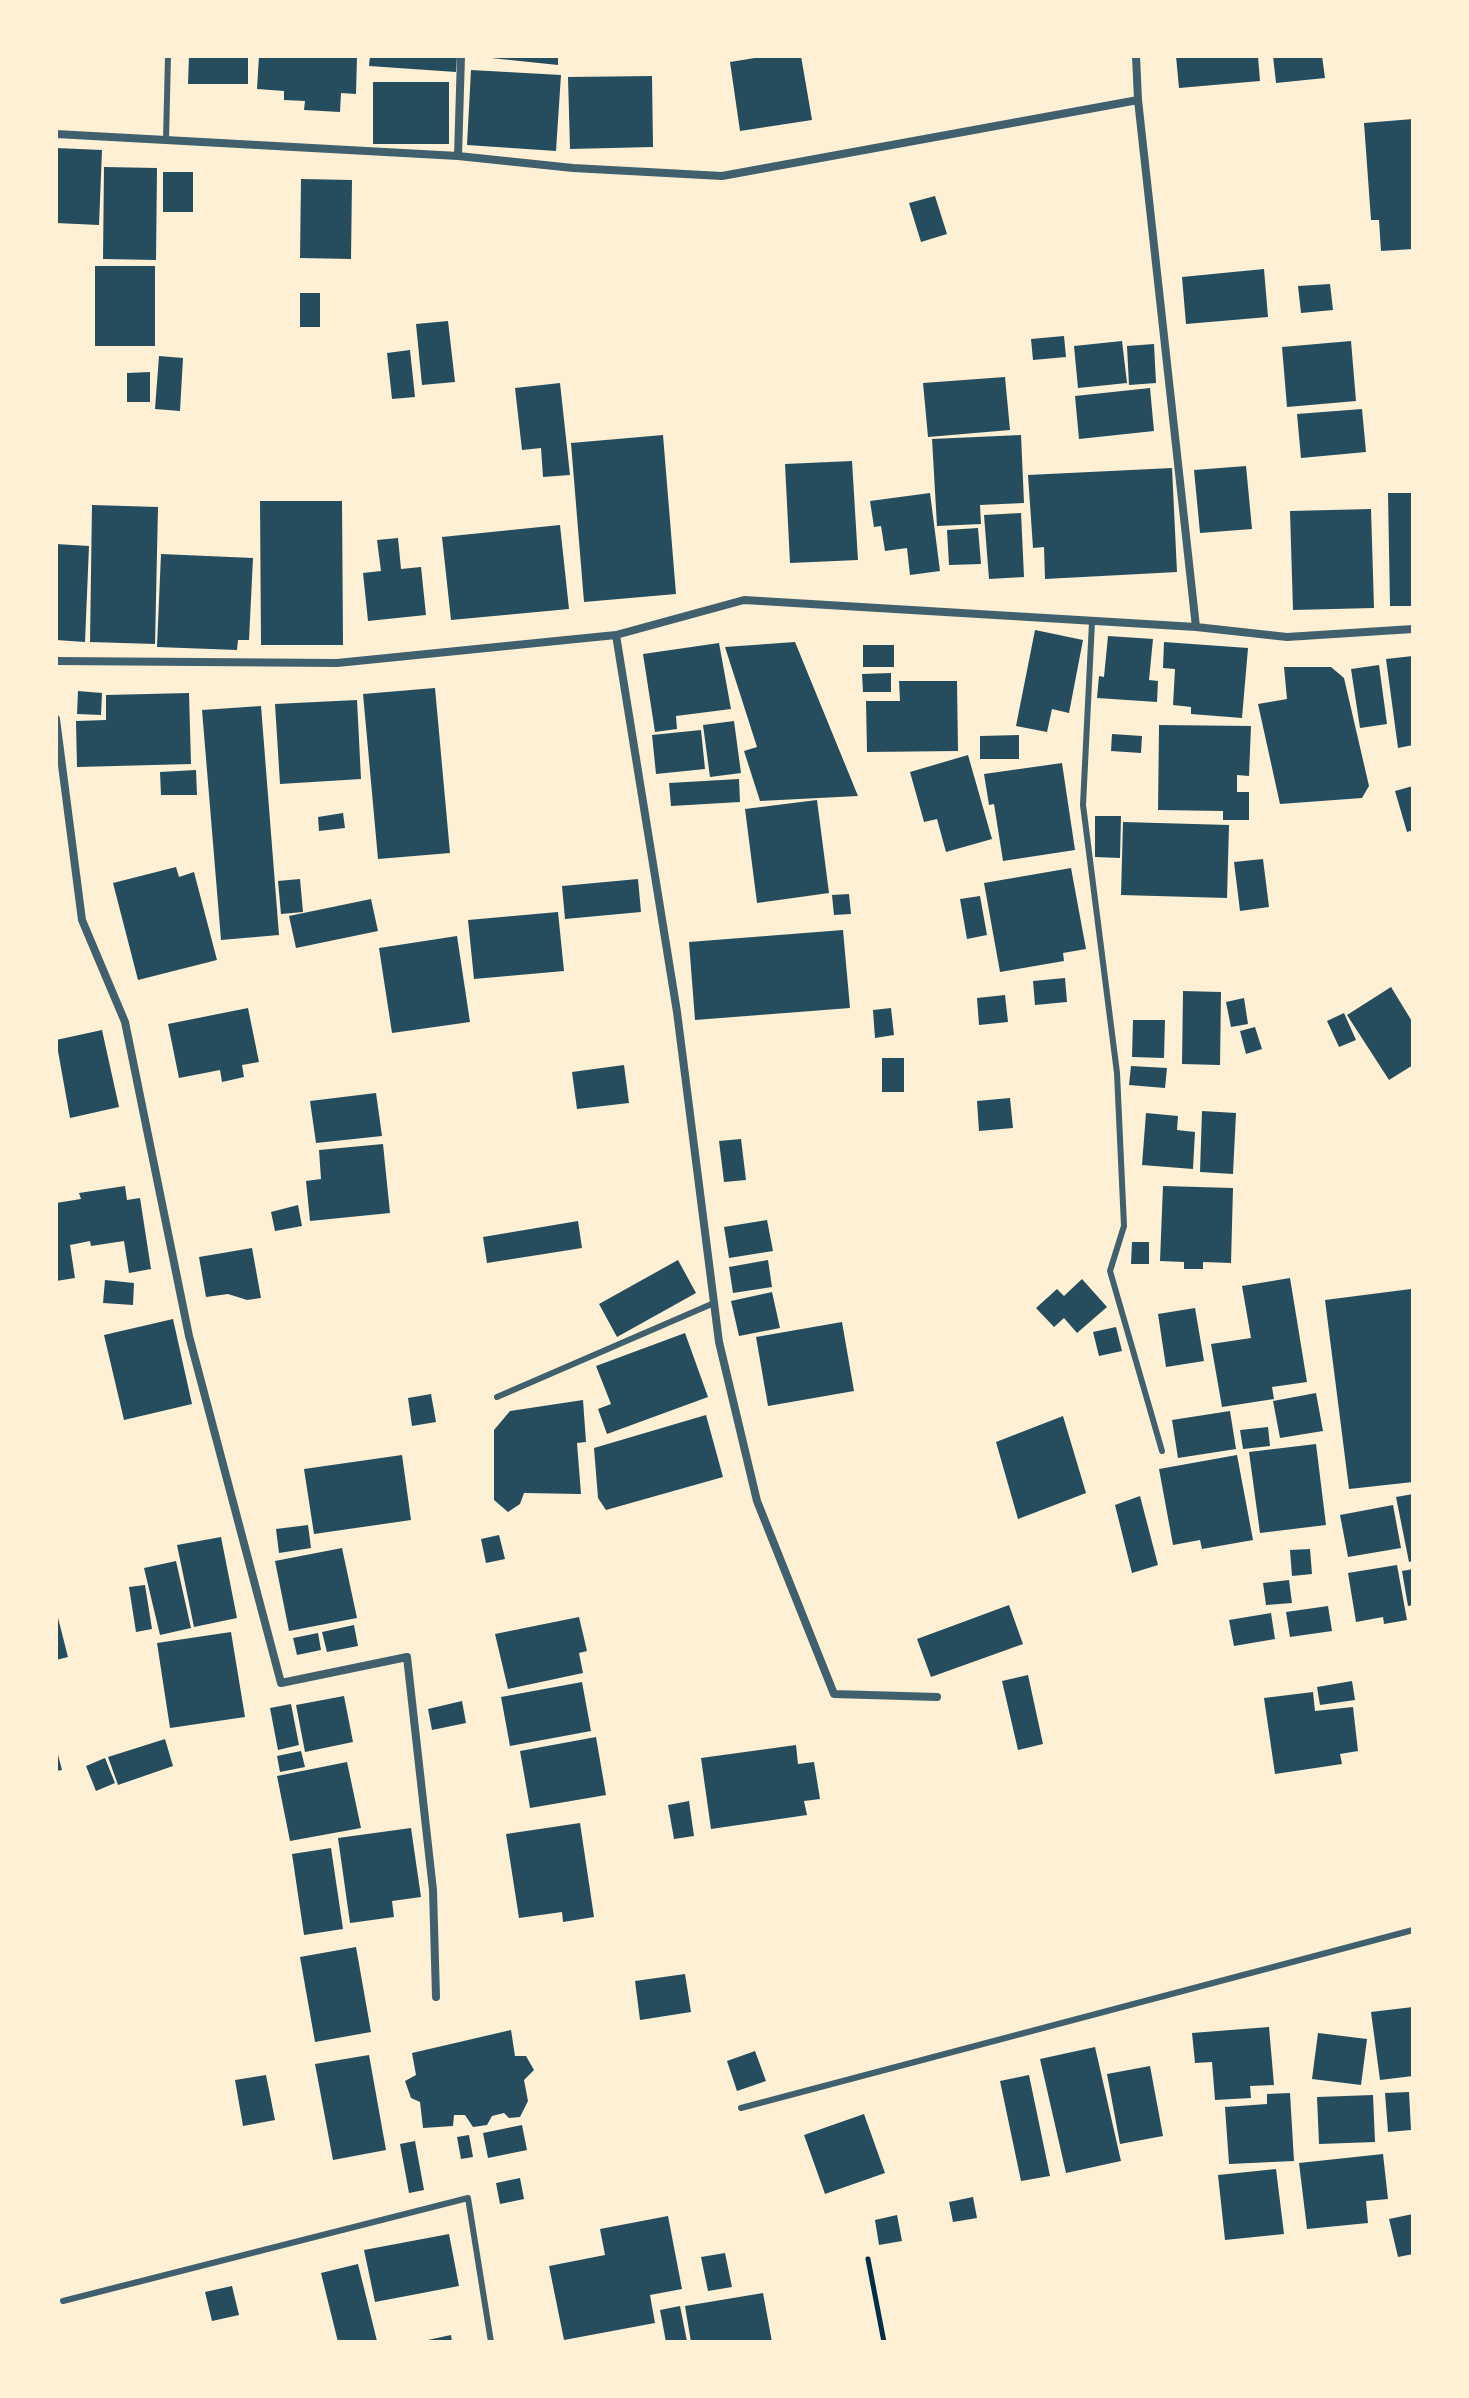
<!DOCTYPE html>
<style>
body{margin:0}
#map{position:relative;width:1469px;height:2398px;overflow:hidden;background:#fdf0d5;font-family:"Varela Round",sans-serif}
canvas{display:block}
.frame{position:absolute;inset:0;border:58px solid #fdf0d5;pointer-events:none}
</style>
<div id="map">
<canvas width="1469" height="2398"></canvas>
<div class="frame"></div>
</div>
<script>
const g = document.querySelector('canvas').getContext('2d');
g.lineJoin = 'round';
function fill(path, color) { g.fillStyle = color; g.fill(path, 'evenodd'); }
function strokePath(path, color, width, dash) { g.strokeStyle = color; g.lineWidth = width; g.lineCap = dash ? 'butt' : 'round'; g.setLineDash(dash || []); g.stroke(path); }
fill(new Path2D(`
 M189 56H248V84H188Z
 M259 56H357L356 94 341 93 340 112 304 110 305 101 284 100V91L257 89Z
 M370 56H457L456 72 369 66Z
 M472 56H558V65Z
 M767 56H801L812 120 740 131 730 62Z
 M1176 56H1258L1260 81 1179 88Z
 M1273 56H1322L1325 78 1276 83Z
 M471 70 561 75 556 151 467 145Z
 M652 76 653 147 570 149 568 77Z
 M373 82H449V144H373Z
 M1413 119V249L1381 251 1379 220H1371L1364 123Z
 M56 148 102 150 99 225 56 223Z
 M104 167 157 168 156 260 103 259Z
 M163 172H193V212H163Z
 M301 179 352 180 351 259 300 258Z
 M935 196 947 234 921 242 909 203Z
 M95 266H155V346H95Z
 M1264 269 1268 317 1186 324 1182 277Z
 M1330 284 1333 310 1301 313 1298 286Z
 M300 293H320V327H300Z
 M448 321 455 382 422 385 416 324Z
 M1064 336 1066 357 1033 360 1031 339Z
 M1122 341 1127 383 1078 388 1074 346Z
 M1351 341 1356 401 1287 407 1282 347Z
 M1154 344 1156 383 1129 385 1127 346Z
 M410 350 415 397 392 399 387 353Z
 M159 356 183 358 180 411 155 409Z
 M150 372V402H127V373Z
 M1005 377 1010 430 928 437 923 383Z
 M560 383 570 475 543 477 541 448 522 450 515 388Z
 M1150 388 1154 431 1079 439 1075 396Z
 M1362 409 1366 452 1301 458 1297 414Z
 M663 435 676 594 584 602 571 443Z
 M1021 435 1024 503 980 505 981 524 937 526 932 439Z
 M852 461 858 560 790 563 785 464Z
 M1246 466 1252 529 1200 533 1194 470Z
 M1172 468 1177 572 1045 579 1044 547 1033 548 1028 475Z
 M930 493 940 571 910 575 907 548 885 551 881 526 874 527 870 501Z
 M1388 493H1413V606H1390Z
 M260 501H342L343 645H261Z
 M92 505 158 507 155 644 90 642Z
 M1371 509 1374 608 1293 610 1290 511Z
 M1021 513 1024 577 989 579 984 515Z
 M560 525 569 609 451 620 442 537Z
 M978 528 981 564 949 565 947 530Z
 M398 538 401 569 421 567 426 615 368 621 363 573 381 571 377 540Z
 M56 544 89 546 85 642 56 640Z
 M161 554 253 558 249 640H238L237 650 157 647Z
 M1035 630 1083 640 1069 713 1052 709 1047 732 1016 726Z
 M1108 636 1153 639 1149 680 1158 681 1157 702 1097 698 1099 676 1104 677Z
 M795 642 858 796 760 801 744 751 757 747 725 647Z
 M1164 642 1248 648 1242 718 1191 714V707L1173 705 1175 669 1163 668Z
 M719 643 731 709 676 716 677 729 655 732 643 654Z
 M863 645H894V667H863Z
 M1413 656V745L1398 748 1386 659Z
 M1379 665 1387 724 1360 728 1351 669Z
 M1284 667H1331L1344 678 1369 786 1362 798 1280 804 1258 704 1287 699Z
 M891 673V692H863L862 674Z
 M899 681H957L958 751 867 752 866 701H900Z
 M435 688 450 853 378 859 363 694Z
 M78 691 102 693 101 715 77 714Z
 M189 693 191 764 77 767 76 721 106 720V695Z
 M357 700 361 779 280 784 275 704Z
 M261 706 279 935 221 940 202 710Z
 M734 721 741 773 710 777 703 725Z
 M1159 725 1251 726 1249 776 1237 775V792H1249V820H1223V811L1158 810Z
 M701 730 705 769 656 774 652 735Z
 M1112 734 1142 736 1141 753 1111 751Z
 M1019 735V759H980V736Z
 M968 755 992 839 946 852 937 819 924 822 910 772Z
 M1062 763 1075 850 1003 861 994 804 989 805 984 774Z
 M196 770 197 795H161L160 772Z
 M739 779 740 802 671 806 669 783Z
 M1413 786V830L1407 832 1395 791Z
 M817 800 829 893 757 903 745 809Z
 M343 813 345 828 319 831 318 817Z
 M1095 816H1121L1120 858 1095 857Z
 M1123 822 1229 825 1227 898 1121 895Z
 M1263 859 1269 907 1240 911 1234 862Z
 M176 867 179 877 194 872 217 960 138 980 113 883Z
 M1071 868 1086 949 1063 953 1064 961 1000 972 984 883Z
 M300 879 303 912 281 914 278 881Z
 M638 879 641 912 565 919 562 886Z
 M849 894 851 914 834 915 832 895Z
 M980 896 987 935 967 939 960 899Z
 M371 899 378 931 296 948 289 916Z
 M558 912 564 971 474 979 468 920Z
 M843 930 850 1008 695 1020 689 942Z
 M457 936 470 1022 392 1033 379 948Z
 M1065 978 1067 1002 1035 1005 1033 981Z
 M1391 987 1413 1023V1065L1389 1080 1347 1015Z
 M1183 991 1221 992 1220 1065 1182 1064Z
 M1005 995 1008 1022 979 1025 977 998Z
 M1244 998 1248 1024 1231 1027 1226 1002Z
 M248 1008 259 1062 242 1065 244 1077 222 1082 220 1070 179 1078 168 1024Z
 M891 1008 894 1035 875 1038 873 1010Z
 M1344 1013 1356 1040 1339 1047 1327 1021Z
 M1133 1020H1165L1164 1058 1132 1057Z
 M1255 1027 1262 1049 1246 1054 1240 1031Z
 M102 1030 119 1107 70 1118 56 1040Z
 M882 1058H904V1092H882Z
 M624 1065 629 1103 577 1109 572 1072Z
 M1131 1066 1167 1068 1165 1088 1129 1085Z
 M376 1093 382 1136 316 1143 310 1101Z
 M1010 1098 1013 1128 979 1131 977 1101Z
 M1202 1111 1236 1113 1233 1174 1200 1172Z
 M1146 1113 1178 1116 1177 1130 1195 1132 1193 1169 1142 1165Z
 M741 1139 746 1180 724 1182 719 1141Z
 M383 1144 390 1213 310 1221 306 1181 321 1179 319 1150Z
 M125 1186 127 1200 140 1198 151 1269 129 1273 124 1241 91 1246 90 1241 70 1245 75 1278 56 1281V1203L81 1199 79 1193Z
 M1163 1186 1233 1188 1231 1263 1203 1262V1269H1184V1262L1160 1261Z
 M298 1205 302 1226 275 1231 271 1212Z
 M767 1220 773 1251 729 1258 724 1227Z
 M578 1221 582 1248 487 1263 483 1237Z
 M1132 1242H1149V1264H1131Z
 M252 1248 261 1298 247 1300 228 1294 206 1297 199 1257Z
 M678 1260 696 1293 617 1337 599 1304Z
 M768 1260 772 1287 733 1293 729 1267Z
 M1290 1278 1307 1382 1272 1387 1274 1399 1222 1407 1211 1344 1251 1338 1242 1286Z
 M1082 1279 1107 1307 1077 1333 1064 1318 1054 1327 1036 1308 1057 1289 1064 1296Z
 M105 1280 134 1283 133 1305 103 1303Z
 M1411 1289 1413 1482 1349 1489 1325 1300Z
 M772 1292 780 1328 739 1336 731 1301Z
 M1195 1308 1204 1361 1166 1367 1158 1314Z
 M173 1319 192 1404 124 1420 104 1335Z
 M842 1322 854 1391 768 1406 756 1337Z
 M1116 1327 1122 1351 1099 1356 1093 1332Z
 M685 1333 708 1397 607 1434 598 1409 611 1404 596 1366Z
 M1316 1393 1323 1431 1280 1438 1273 1401Z
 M431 1394 436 1422 412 1426 408 1398Z
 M583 1400 586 1442 577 1443 581 1494 524 1493 520 1504 508 1512 494 1500V1430L510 1411Z
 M1230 1411 1236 1449 1178 1458 1172 1420Z
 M706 1415 723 1477 606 1510 598 1498 594 1448Z
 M1063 1416 1086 1493 1018 1519 996 1442Z
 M1268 1427 1270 1446 1243 1449 1240 1430Z
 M1316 1444 1326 1525 1260 1533 1249 1452Z
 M402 1455 411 1520 314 1534 304 1469Z
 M1237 1455 1253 1540 1202 1549 1200 1540 1173 1545 1159 1469Z
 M1413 1494V1561L1409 1562 1396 1497Z
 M1140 1496 1158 1565 1132 1573 1115 1505Z
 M1393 1505 1401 1548 1348 1557 1340 1515Z
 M308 1525 311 1548 279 1553 276 1529Z
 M499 1535 505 1559 486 1563 481 1539Z
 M221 1537 237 1618 194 1627 177 1545Z
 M342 1548 357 1618 289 1631 275 1561Z
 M1310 1549 1312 1574 1292 1576 1290 1550Z
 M176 1561 191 1628 160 1635 144 1568Z
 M1397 1565 1407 1620 1384 1624 1383 1617 1356 1622 1348 1573Z
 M1413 1569V1605L1408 1606 1402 1571Z
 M1289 1580 1292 1603 1266 1605 1263 1583Z
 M145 1585 152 1629 136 1632 129 1587Z
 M1009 1605 1023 1644 931 1677 917 1639Z
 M1328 1606 1332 1631 1290 1637 1286 1612Z
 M56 1610 68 1657 56 1660Z
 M1271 1613 1275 1639 1234 1646 1229 1620Z
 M579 1617 587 1651 579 1653 583 1673 508 1689 495 1634Z
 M354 1625 358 1646 327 1652 322 1632Z
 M231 1632 245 1717 170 1728 157 1643Z
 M318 1633 321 1650 297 1655 293 1638Z
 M1028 1675 1043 1744 1018 1750 1002 1681Z
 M1352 1681 1355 1700 1320 1705 1317 1687Z
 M582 1682 591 1731 510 1746 501 1697Z
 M1313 1692 1315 1711 1353 1707 1358 1751 1340 1754 1342 1764 1275 1774 1264 1698Z
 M344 1696 353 1742 305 1752 296 1705Z
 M462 1701 466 1723 432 1730 428 1709Z
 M291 1704 299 1745 278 1750 270 1708Z
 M596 1737 606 1795 530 1808 520 1751Z
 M165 1739 173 1766 118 1785 108 1757Z
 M796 1745 798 1764 814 1762 820 1799 804 1801 807 1815 711 1829 701 1758Z
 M56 1747 62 1770 56 1771Z
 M301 1751 305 1767 280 1772 277 1756Z
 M105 1758 115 1783 96 1791 86 1766Z
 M347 1762 361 1828 290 1841 277 1776Z
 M689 1801 694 1836 674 1839 668 1805Z
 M580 1823 594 1917 563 1922 562 1912 519 1918 506 1834Z
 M411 1828 421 1897 392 1901 394 1917 350 1923 338 1838Z
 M331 1848 343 1929 304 1935 292 1854Z
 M356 1947 371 2032 315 2042 300 1957Z
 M685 1974 691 2012 640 2020 635 1981Z
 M1413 2007V2076L1380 2080 1371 2012Z
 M1269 2027 1274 2085 1250 2086 1251 2098 1215 2100 1212 2062 1195 2063 1192 2033Z
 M511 2030 515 2056H526L534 2070 524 2080 528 2101 520 2117 509 2118 504 2113 492 2116 487 2125 473 2127 465 2115H454L453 2126 423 2128 420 2102 411 2098 405 2081 416 2075 412 2053Z
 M1318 2033 1367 2039 1361 2085 1312 2079Z
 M1095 2047 1121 2161 1066 2173 1040 2059Z
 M755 2051 766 2081 737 2091 727 2061Z
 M369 2055 386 2150 333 2160 315 2064Z
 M1150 2066 1163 2136 1120 2144 1107 2074Z
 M266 2075 275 2120 243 2126 235 2080Z
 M1029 2075 1050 2176 1021 2181 1000 2081Z
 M1409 2092 1411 2130 1388 2132 1385 2093Z
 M1290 2093 1294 2161 1229 2164 1225 2107 1267 2104V2094Z
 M1373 2095 1375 2142 1319 2144 1317 2097Z
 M864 2114 885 2173 825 2194 804 2135Z
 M522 2125 527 2150 488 2158 483 2133Z
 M469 2135 473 2157 461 2159 457 2137Z
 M415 2141 424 2190 409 2193 400 2144Z
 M1383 2154 1388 2199 1366 2201 1368 2223 1307 2229 1299 2163Z
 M1276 2169 1284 2234 1225 2240 1218 2175Z
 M520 2178 524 2199 500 2204 496 2183Z
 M973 2197 977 2218 953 2222 949 2202Z
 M1413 2214V2254L1398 2257 1389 2219Z
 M897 2215 902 2241 879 2245 875 2220Z
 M668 2216 682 2289 650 2295 655 2323 564 2340 549 2266 605 2255 600 2229Z
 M449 2234 459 2286 375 2302 364 2250Z
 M725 2253 732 2287 708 2291 701 2257Z
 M358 2264 377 2341 338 2342 321 2273Z
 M232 2286 239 2315 212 2321 205 2292Z
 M763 2293 772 2342H691L685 2306Z
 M680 2306 687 2341 666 2342 660 2310Z
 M451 2335 452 2342H423V2341Z`), '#264d5e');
strokePath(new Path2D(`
 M868 2259 884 2342`), '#003049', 5);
strokePath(new Path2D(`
 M166 140 168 56
 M1092 622 1083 805 1117 1073 1124 1226 1110 1271 1162 1451
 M497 1397 714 1303
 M741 2108 1413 1930
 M63 2301 468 2198 491 2342`), '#3f606c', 6);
strokePath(new Path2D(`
 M1136 56 1138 100 1196 627
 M56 134 458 156 573 168 722 176 1138 100
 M458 156 461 56
 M616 635 677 1012 719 1342 757 1501 834 1694 937 1697
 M56 661 337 663 616 635 744 600 1196 627 1287 637 1413 629
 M56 719 82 920 125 1022 189 1336 281 1683 407 1657 433 1890 436 1997`), '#3f606c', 8);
</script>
